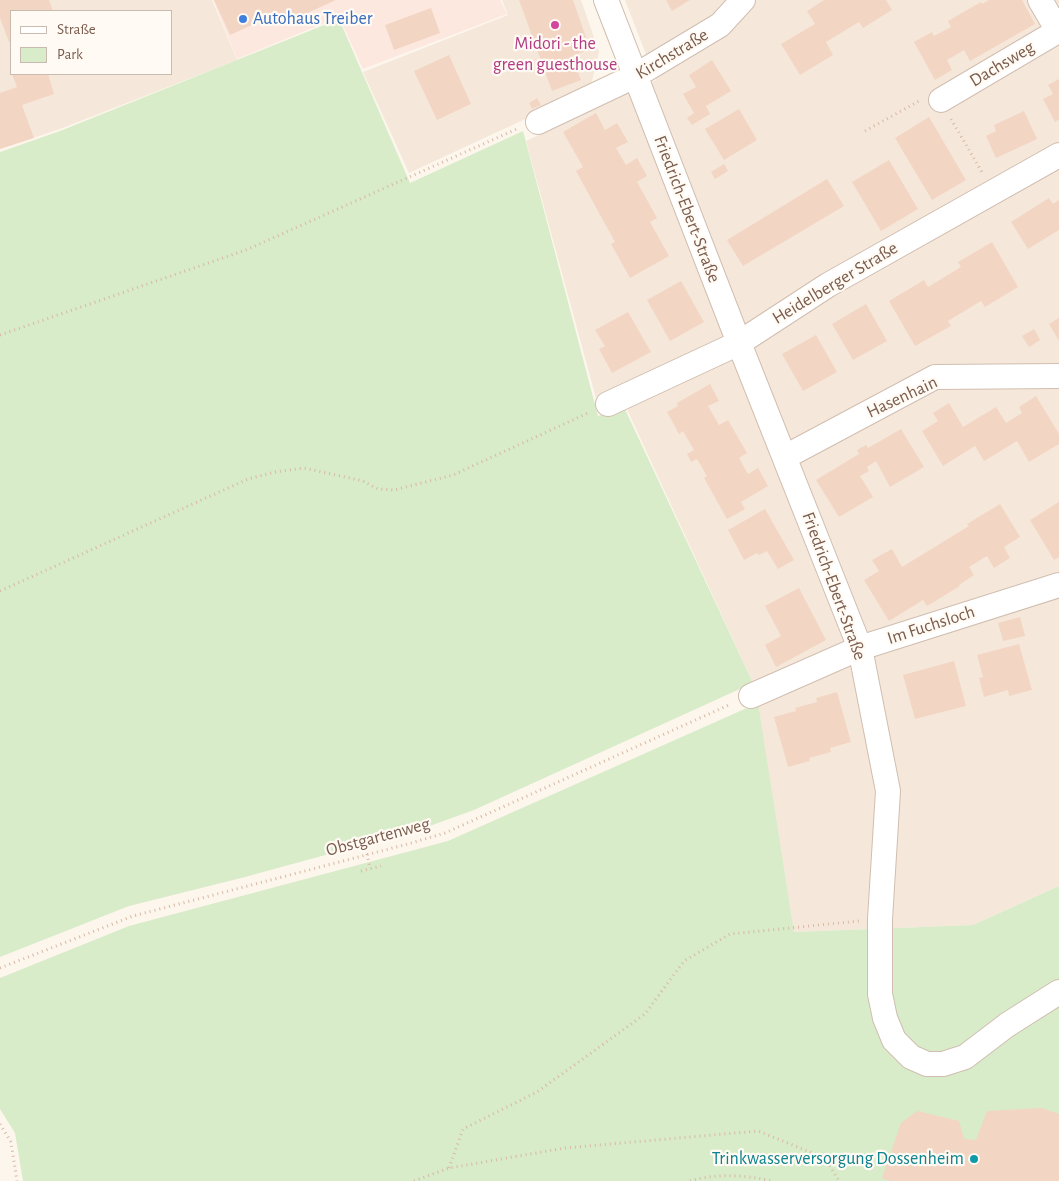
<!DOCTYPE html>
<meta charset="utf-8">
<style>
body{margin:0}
#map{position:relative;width:1059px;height:1181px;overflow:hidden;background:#fdf6ec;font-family:"Alegreya Sans",sans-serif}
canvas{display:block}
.legend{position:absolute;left:10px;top:10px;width:162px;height:65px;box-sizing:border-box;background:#fffaf3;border:1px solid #cabbb1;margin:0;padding:6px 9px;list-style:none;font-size:15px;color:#7a5c4d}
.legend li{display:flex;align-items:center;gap:10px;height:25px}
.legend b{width:25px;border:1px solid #cabbb1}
</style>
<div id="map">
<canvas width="1059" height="1181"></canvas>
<ul class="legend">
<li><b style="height:6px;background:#fff"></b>Straße</li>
<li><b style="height:14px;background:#d8ecc9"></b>Park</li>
</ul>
</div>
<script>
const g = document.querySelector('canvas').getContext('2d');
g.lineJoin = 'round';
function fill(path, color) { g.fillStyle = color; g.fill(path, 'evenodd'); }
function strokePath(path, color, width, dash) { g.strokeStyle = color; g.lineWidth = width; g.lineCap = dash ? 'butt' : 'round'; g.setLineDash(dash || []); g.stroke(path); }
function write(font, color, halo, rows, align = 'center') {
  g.font = font + ' "Alegreya Sans",sans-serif'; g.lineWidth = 4.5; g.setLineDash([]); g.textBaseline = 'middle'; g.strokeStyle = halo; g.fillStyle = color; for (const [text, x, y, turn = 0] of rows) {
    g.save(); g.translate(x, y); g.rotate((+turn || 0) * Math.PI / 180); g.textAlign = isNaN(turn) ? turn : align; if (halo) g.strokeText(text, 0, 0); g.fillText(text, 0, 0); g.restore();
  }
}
fill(new Path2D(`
 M0 0H212L237 60 60 129 0 149ZM11 11H171V74H11Z
 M502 0H581L599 52 590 89 409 173 363 72 508 15Z
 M625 0H1059V886L973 925 794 932 753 683 619 392 597 402 526 141 656 80Z`), '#f5e8da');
fill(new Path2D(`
 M213 0H500L507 14 363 69 339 17 237 59Z`), '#fde8e0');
fill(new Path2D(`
 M339 19 410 183 523 131 598 416 623 405 753 683 474 810 424 828 245 877 129 906 0 957V152L60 131Z
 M758 703 794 932 973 925 1059 886V1181H23L15 1133 0 1109V978L129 926 448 841Z`), '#d8ecc9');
fill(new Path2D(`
 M0 0H49L53 11H11V42H9L0 18Z
 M214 0H336L281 25 276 14 230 35Z
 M519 0H573L590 49 572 56 581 80 552 91Z
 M666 0H690L672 11Z
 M824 0H886L892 10 863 28 859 22 826 42 833 55 800 75 781 44 815 24 807 11Z
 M989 0H1022L1035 24 970 61 964 50 947 60 952 70 935 80 914 42 932 32 934 36 951 27 948 21 981 2 982 4Z
 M431 8 440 33 394 50 385 25Z
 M449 55 471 104 437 120 414 71Z
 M712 60 731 91 706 106 710 114 692 125 687 118 694 113 683 94 696 87 689 75Z
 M12 74H48L54 94 22 105 34 138 0 149V93L17 87Z
 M1059 79V119L1055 122 1043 99 1053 94 1048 85Z
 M537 98 541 105 532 109 529 103Z
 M739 109 757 140 724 160 705 129Z
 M1024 111 1037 139 996 158 986 136 996 131 994 125Z
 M596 113 605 130 617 123 628 142 616 148 626 165 637 158 647 176 637 182 657 218 650 222 669 256 630 278 611 244 615 242 576 171 583 167 563 132Z
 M929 117 966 180 932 200 895 138Z
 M889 160 918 209 881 231 852 182Z
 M724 164 728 171 715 179 711 172Z
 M827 179 844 206 743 266 727 240Z
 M1049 198 1053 204 1059 200V230L1028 249 1011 222Z
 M992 242 1018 287 985 307 981 301 948 321 951 326 915 346 889 301 924 280 928 287 961 267 958 262Z
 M681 281 704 322 670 341 647 300Z
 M866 304 887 341 853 360 832 324Z
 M628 312 651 352 612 373 599 349 605 346 595 330Z
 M1059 318V341L1049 324Z
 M1034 329 1040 340 1029 347 1022 336Z
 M816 335 837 372 803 391 782 354Z
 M710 384 719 401 708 406 719 425 728 420 747 453 739 458 748 474 758 468 768 486 741 502 745 509 727 519 704 478 707 476 697 459 691 462 687 454 694 450 683 431 679 434 667 412 678 406 677 403Z
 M1036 396 1059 434V444L1029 462 1017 441 984 461 975 446 943 466 922 431 938 421 933 413 949 403 963 427 996 407 1006 423 1022 413 1019 407Z
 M901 429 924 467 890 487 876 461 867 467 869 471 860 476 873 497 839 517 816 480 859 454 857 450 866 445 868 448Z
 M1059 502V557L1054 560 1030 520Z
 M1000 504 1020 537 1004 547 1010 558 994 568 987 556 969 567 974 575 959 585 960 586 927 606 923 600 889 621 864 580 879 571 872 560 892 549 902 567 969 526 967 524Z
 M765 509 794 560 778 569 767 551 759 555 757 553 744 560 728 530Z
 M799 588 826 640 776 667 765 645 781 636 765 606Z
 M1020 617 1025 636 1003 641 998 623Z
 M1019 644 1032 690 1009 696 1008 690 984 697 979 678 983 677 977 655Z
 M954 661 966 706 915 719 903 675Z
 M837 692 851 742 830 748 831 752 809 758 810 761 788 767 774 717 796 711 795 708 817 702 816 698Z
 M1042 1108 1059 1114V1181H890L882 1178 901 1123 917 1111 959 1121 964 1139 976 1140 987 1111Z`), '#f3d5c3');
const street = new Path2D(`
 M606 0 739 343 860 648 888 791 880 919V994L885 1018 894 1040 911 1057 927 1064H943L965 1057 1007 1025 1059 992
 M941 100 1058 31 1040 0
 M538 122 635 76 720 25 743 0
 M608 404 739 343 828 285 1059 155
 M785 457 935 377 1059 376
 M751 696 860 648 1059 585`);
strokePath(street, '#d1beb0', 26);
strokePath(new Path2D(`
 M951 119 983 174
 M865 131 919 101
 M0 335 246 250 519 128
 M0 591 248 479 275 472 304 468 363 481 378 489 394 490 453 475 588 413
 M367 854 370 868
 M361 871 381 866
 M0 968 133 916 408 844 445 833 731 704
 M0 1124 11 1142 17 1181
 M449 1168 463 1129 537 1092 645 1014 684 961 730 934 859 921
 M414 1181 449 1168 565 1148 758 1131 825 1158 839 1181
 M690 1181C718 1173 744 1175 773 1181`), '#d9b8a5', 3, [1, 4]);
strokePath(street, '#fff', 24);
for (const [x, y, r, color] of [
 [243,19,5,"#3f7fe0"],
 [555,25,5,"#d1479c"],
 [974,1159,5,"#0f9aa8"]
]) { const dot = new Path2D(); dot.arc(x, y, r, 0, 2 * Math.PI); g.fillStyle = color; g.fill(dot); strokePath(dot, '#fffaf3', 2); }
write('18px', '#366cbe', '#fffaf3', [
 ["Autohaus Treiber",253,19]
], 'left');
write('18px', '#b23c85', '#fffaf3', [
 ["Midori - the",555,44],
 ["green guesthouse",555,65]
]);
write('18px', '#7a5c4d', '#fffaf3', [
 ["Kirchstraße",672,54,-31],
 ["Dachsweg",1002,64,-31],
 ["Friedrich-Ebert-Straße",687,209,69],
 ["Heidelberger Straße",835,283,-31],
 ["Hasenhain",902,397,-25],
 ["Friedrich-Ebert-Straße",834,586,70],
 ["Im Fuchsloch",931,625,-18],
 ["Obstgartenweg",378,837,-15]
]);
write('18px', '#0d838f', '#fffaf3', [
 ["Trinkwasserversorgung Dossenheim",964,1159]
], 'right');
</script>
